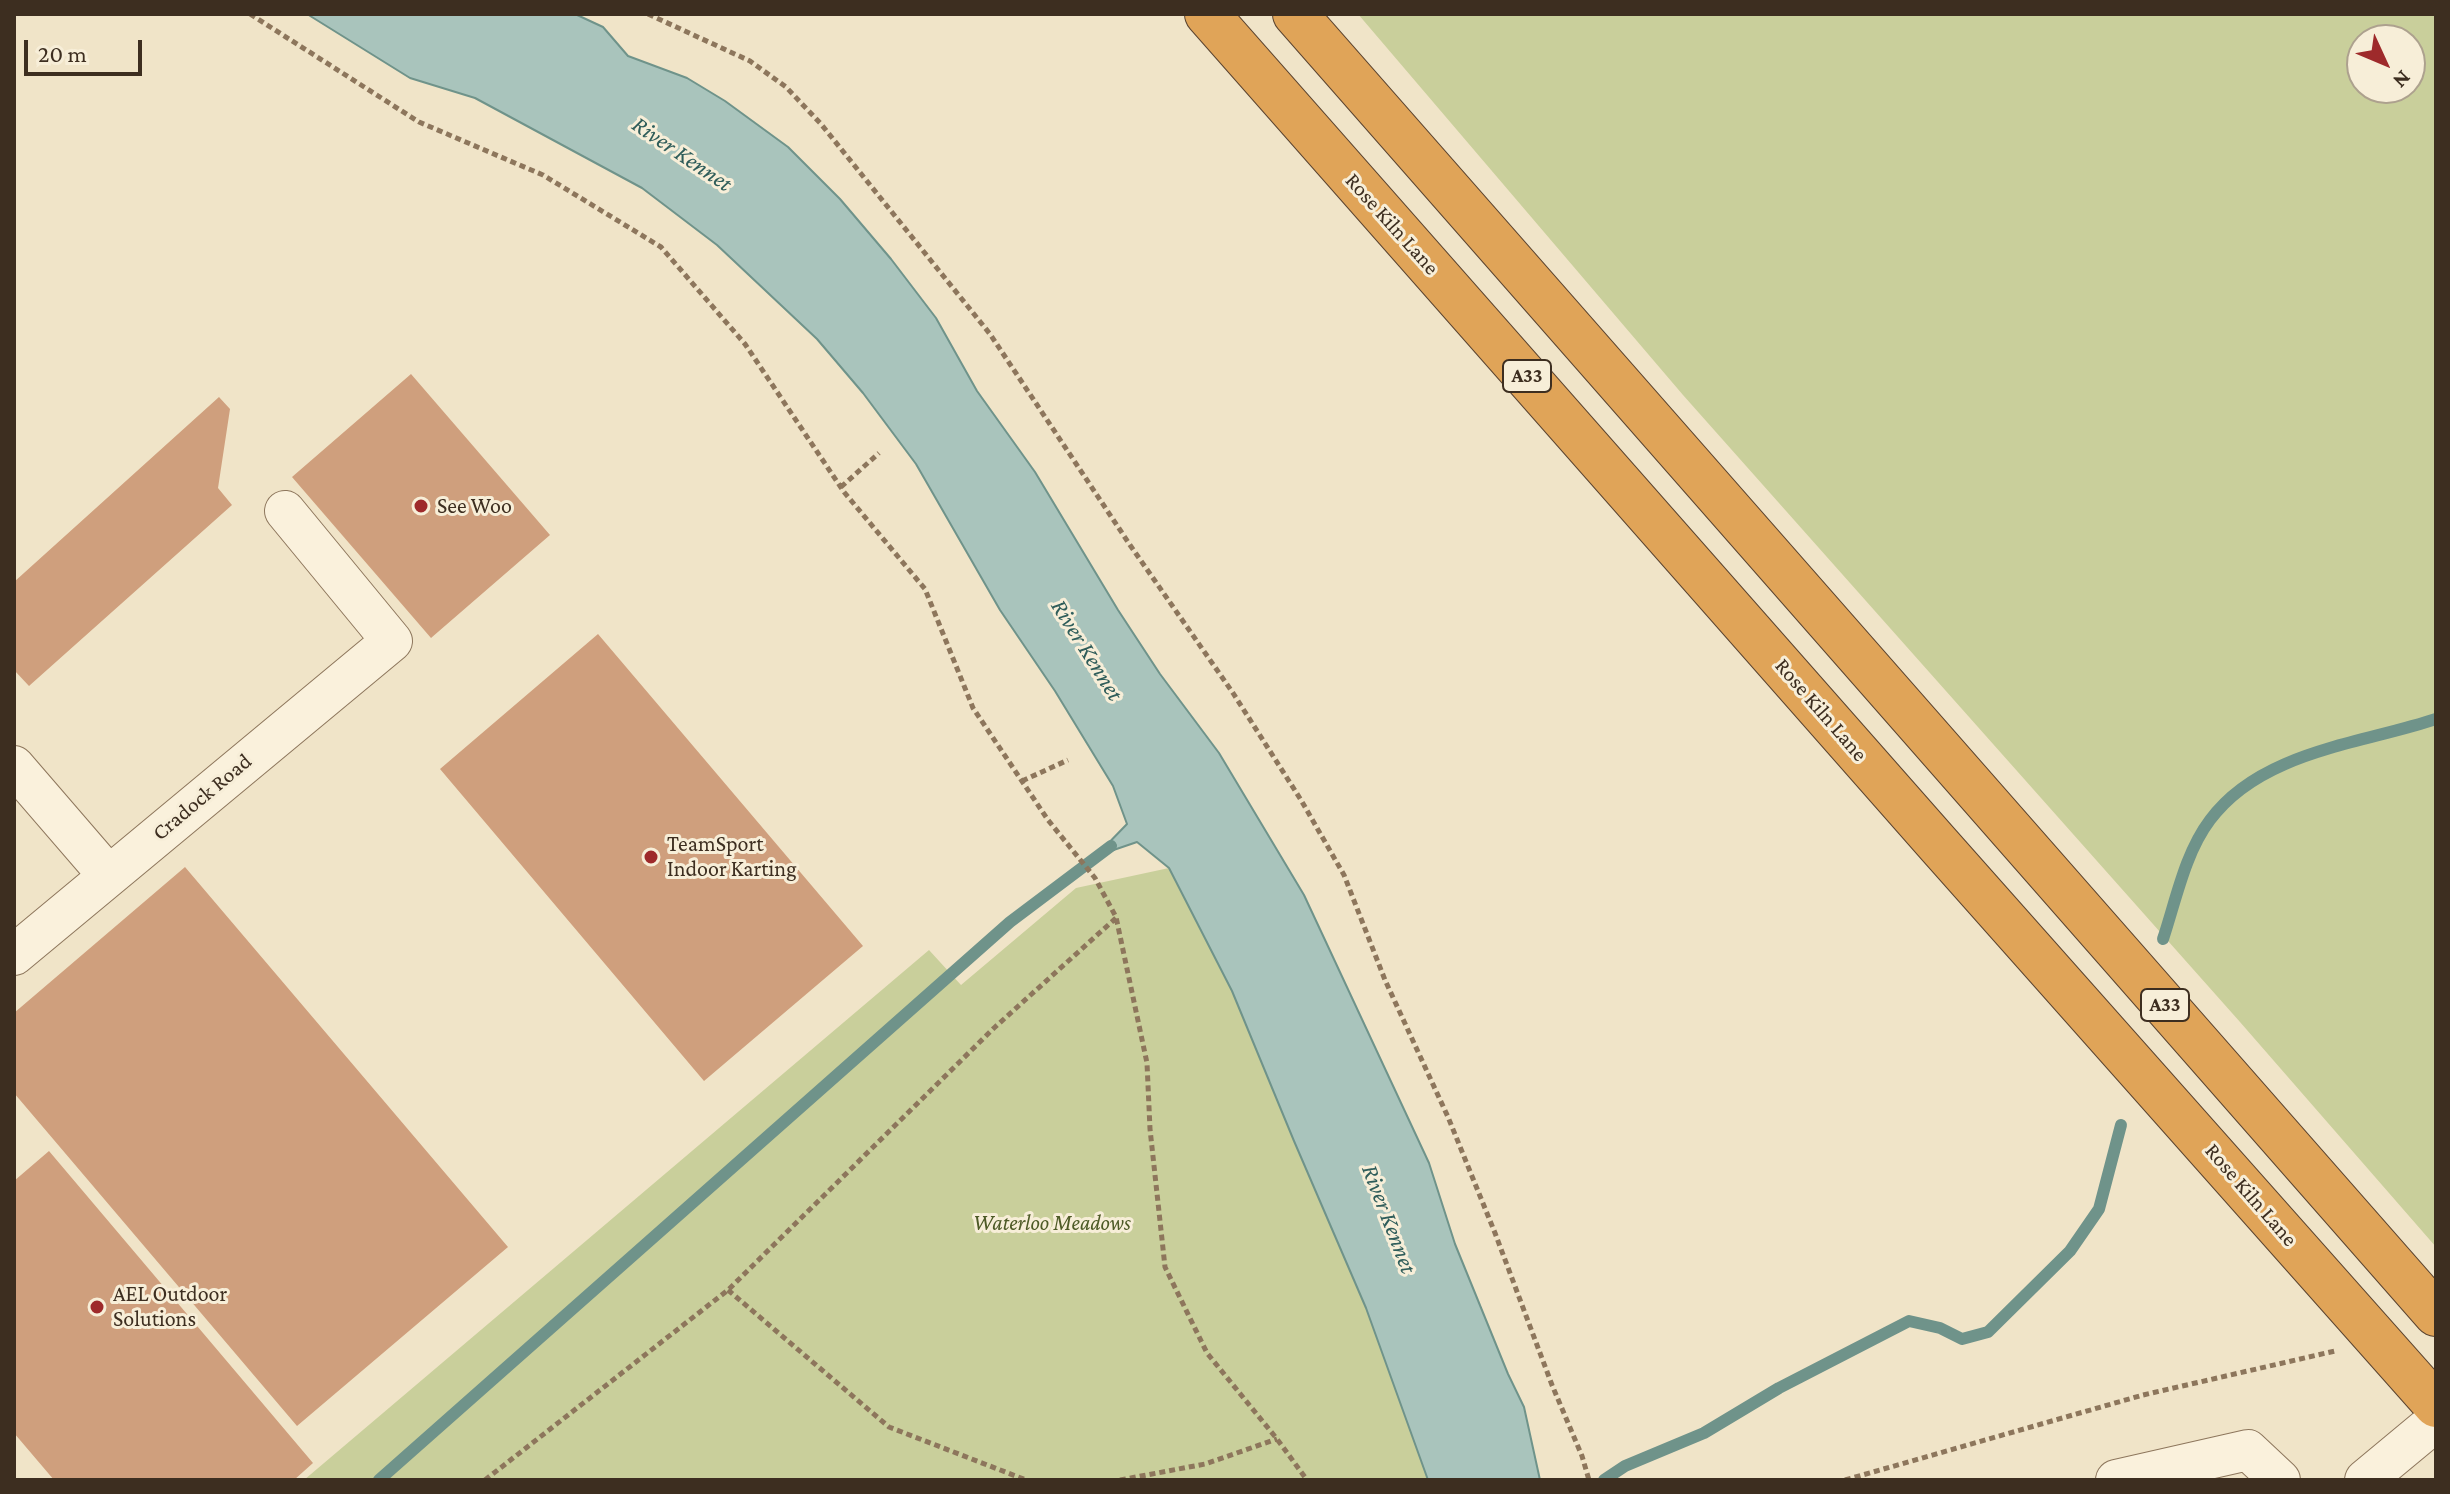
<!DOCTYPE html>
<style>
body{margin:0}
#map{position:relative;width:2450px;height:1494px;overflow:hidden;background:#f0e4c8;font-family:"Crimson Pro",serif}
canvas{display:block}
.frame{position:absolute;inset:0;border:16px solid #3d2e20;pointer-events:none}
.north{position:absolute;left:2346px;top:24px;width:80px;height:80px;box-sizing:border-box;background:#f7eed8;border:2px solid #ada18e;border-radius:50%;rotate:134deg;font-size:22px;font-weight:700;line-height:32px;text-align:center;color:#3d2e20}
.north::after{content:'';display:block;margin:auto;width:28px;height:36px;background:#9e2a2b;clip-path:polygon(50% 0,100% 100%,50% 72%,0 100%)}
.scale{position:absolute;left:24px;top:40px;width:118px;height:36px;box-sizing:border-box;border:4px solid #3d2e20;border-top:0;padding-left:10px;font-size:24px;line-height:28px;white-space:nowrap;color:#3d2e20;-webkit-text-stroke:6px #f7eed8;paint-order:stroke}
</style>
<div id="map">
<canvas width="2450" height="1494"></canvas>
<div class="frame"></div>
<div class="north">N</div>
<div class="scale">20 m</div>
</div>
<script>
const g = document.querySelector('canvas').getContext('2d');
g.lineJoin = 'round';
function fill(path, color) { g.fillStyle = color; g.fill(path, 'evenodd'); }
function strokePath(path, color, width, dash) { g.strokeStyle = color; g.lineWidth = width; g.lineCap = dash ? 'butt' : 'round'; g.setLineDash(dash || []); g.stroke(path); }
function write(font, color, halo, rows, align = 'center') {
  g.font = font + ' "Crimson Pro",serif'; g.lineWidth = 6; g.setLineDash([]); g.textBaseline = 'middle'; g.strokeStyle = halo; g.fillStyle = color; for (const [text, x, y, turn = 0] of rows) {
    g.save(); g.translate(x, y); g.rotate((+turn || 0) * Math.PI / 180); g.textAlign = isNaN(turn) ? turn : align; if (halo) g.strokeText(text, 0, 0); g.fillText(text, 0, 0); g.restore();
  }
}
fill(new Path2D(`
 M1358 14H2436V1247L2240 1022 1683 395ZM2362 40H2410V88H2362Z
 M1169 868 1232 991 1366 1308 1428 1480H304L929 950 961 985 1076 888Z`), '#c9cf9b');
const water = new Path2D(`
 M307 14H575L603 27 628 56 687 78 725 101 788 147 840 199 891 259 936 318 977 391 1035 472 1118 610 1160 674 1219 753 1304 895 1429 1163 1455 1244 1508 1374 1524 1407 1540 1480H1428L1366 1308 1294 1141 1232 991 1169 868 1137 842 1096 856 1127 824 1113 786 1055 691 1000 610 916 464 863 393 817 339 717 245 642 188 475 98 410 78Z`);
fill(water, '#a9c4bc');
strokePath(water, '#6f938a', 2);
strokePath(new Path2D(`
 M2163 939C2176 900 2185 853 2210 820 2261 751 2361 744 2436 719
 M379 1480 1010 922 1111 846
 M1604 1480 1625 1466 1704 1433 1779 1388 1909 1321 1940 1328 1962 1339 1988 1332 2070 1251 2099 1209 2121 1125`), '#6f938a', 12);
fill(new Path2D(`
 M411 374 550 535 431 638 292 477Z
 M219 397 230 409 218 488 232 505 29 686 14 670V582Z
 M598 634 863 946 704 1081 440 769Z
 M185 867 508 1247 297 1426 14 1093V1013Z
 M49 1151 313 1463 294 1480H54L14 1433V1181Z`), '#cf9f7d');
const minor = new Path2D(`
 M14 766 108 875
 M14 955 392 641 285 511
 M2116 1480 2248 1450 2280 1480
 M2365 1480 2436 1421`);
const highway = new Path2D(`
 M1207 14 1938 844 2436 1405
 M1295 14 2436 1314`);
strokePath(minor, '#8d765c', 42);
strokePath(highway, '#5b4430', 46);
strokePath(new Path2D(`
 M250 14 419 122 543 175 661 247 745 344 844 492 925 589 973 708 1048 820 1095 878 1116 917 1147 1063 1150 1129 1165 1267 1207 1353 1277 1439 1307 1480
 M648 14 750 61 786 87 821 124 990 334 1130 545 1233 693 1301 800 1344 875 1385 980 1448 1117 1495 1233 1552 1385 1582 1456 1589 1480
 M841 487 879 453
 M1022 781 1068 760
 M728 1290 889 1427 1026 1480
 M485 1480 728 1290 994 1028 1116 918
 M1120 1480 1205 1464 1277 1439
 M1845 1480 2143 1395 2335 1351`), '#8d765c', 5, [6, 4]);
strokePath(minor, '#faf1dc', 40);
strokePath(highway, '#e0a458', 44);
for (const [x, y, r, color] of [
 [421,506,8,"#9e2a2b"],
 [651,857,8,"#9e2a2b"],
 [97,1307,8,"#9e2a2b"]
]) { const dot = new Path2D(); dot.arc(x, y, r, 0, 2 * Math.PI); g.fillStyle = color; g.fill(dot); strokePath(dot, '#f7eed8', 3); }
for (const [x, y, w] of [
 [1527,376,48],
 [2165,1005,48]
]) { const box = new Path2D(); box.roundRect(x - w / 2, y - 16, w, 32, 6); g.fillStyle = '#f7eed8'; g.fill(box); strokePath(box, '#3d2e20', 2); }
write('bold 20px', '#3d2e20', null, [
 ["A33",1527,376],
 ["A33",2165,1005]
]);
write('22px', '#3d2e20', '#f7eed8', [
 ["Rose Kiln Lane",1392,224,48],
 ["Rose Kiln Lane",1821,710,49],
 ["Cradock Road",202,797,-40],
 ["Rose Kiln Lane",2251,1195,49]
]);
write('22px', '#3d2e20', '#f7eed8', [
 ["See Woo",437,506],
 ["TeamSport",667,844],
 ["Indoor Karting",667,869],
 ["AEL Outdoor",113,1294],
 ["Solutions",113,1319]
], 'left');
write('italic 22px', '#4d5a26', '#f7eed8', [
 ["Waterloo Meadows",1052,1223]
]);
write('italic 24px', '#2f5d5a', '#f7eed8', [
 ["River Kennet",682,154,34],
 ["River Kennet",1087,650,58],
 ["River Kennet",1389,1219,69]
]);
</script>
